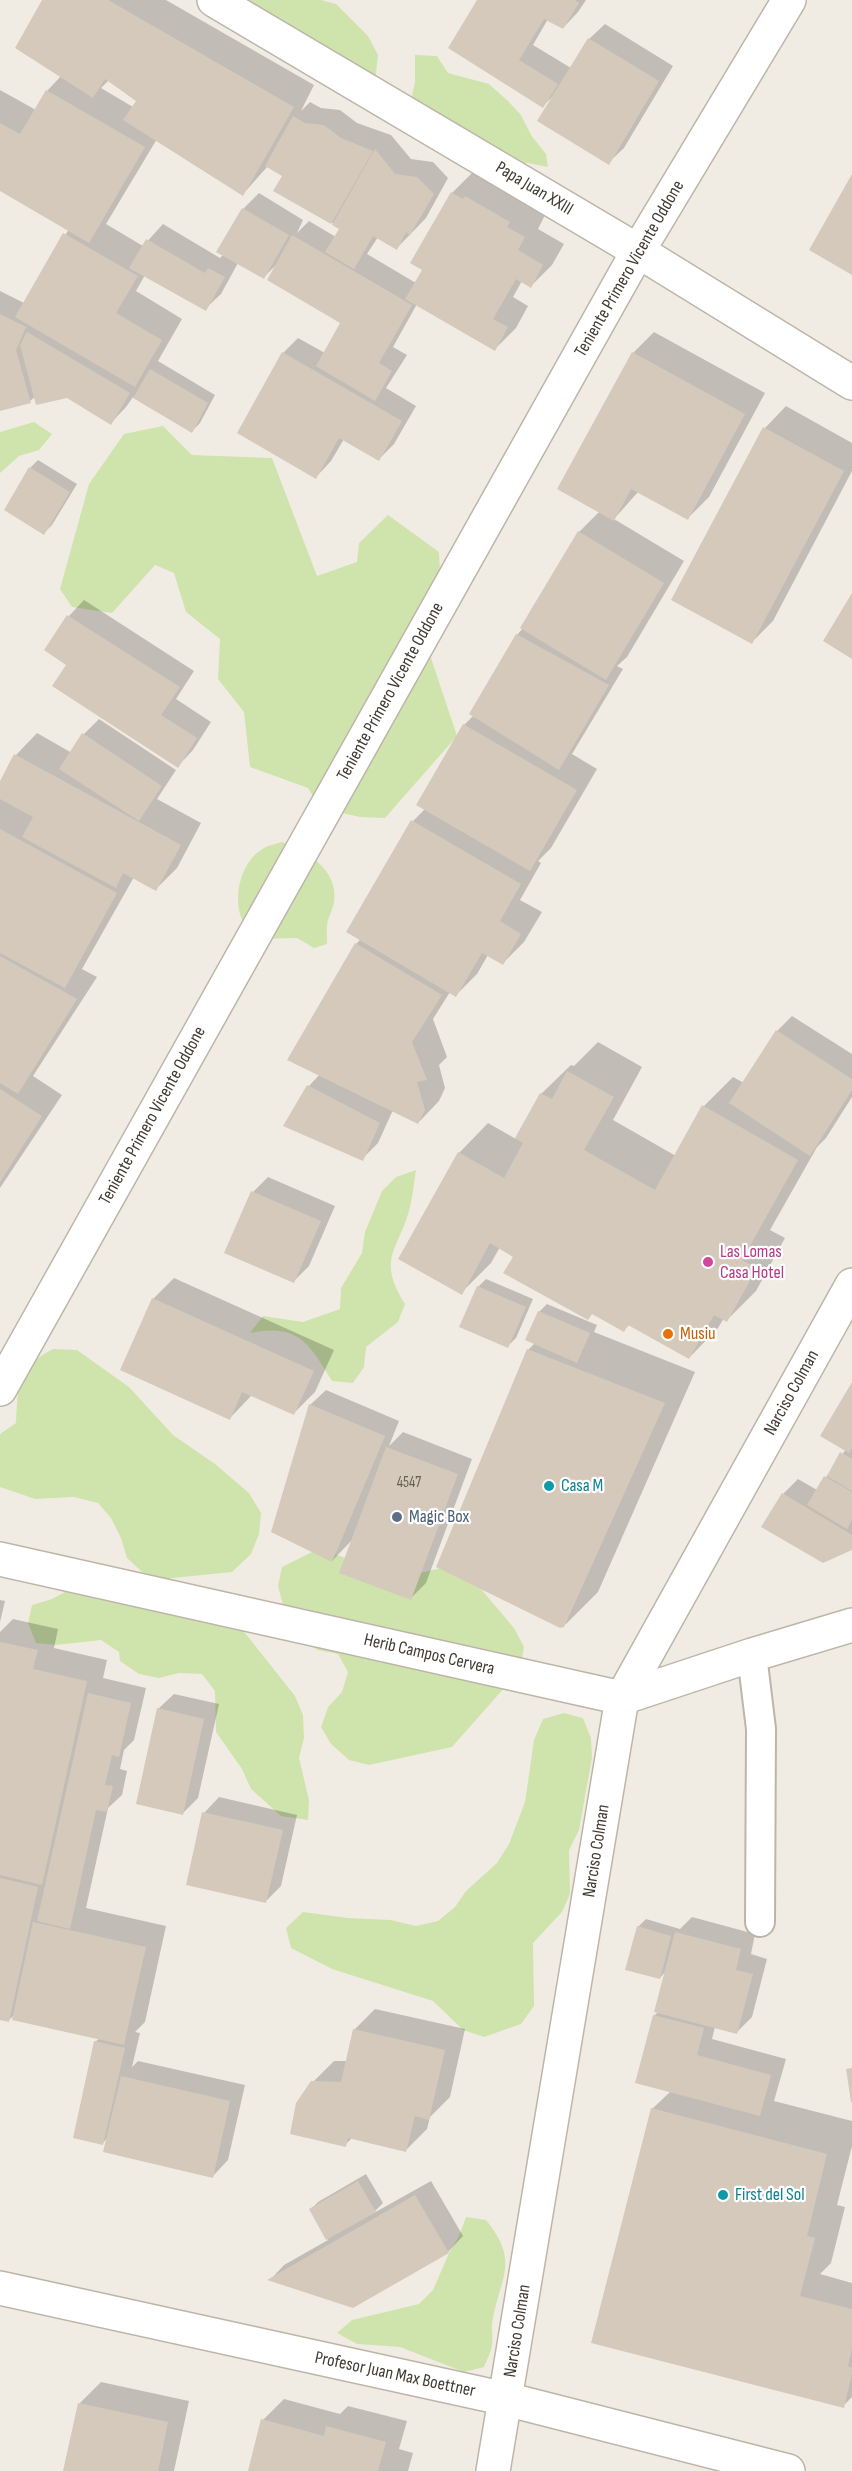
<!DOCTYPE html>
<style>
body{margin:0}
canvas{display:block;background:#f1ece3}
</style>
<canvas width="852" height="2471"></canvas>
<script>
const g = document.querySelector('canvas').getContext('2d');
g.lineJoin = 'round';
function fill(path, color) { g.fillStyle = color; g.fill(path, 'evenodd'); }
function strokePath(path, color, width, dash) { g.strokeStyle = color; g.lineWidth = width; g.lineCap = dash ? 'butt' : 'round'; g.setLineDash(dash || []); g.stroke(path); }
function write(font, color, halo, rows, align = 'center') {
  g.font = font + ' "Sofia Sans Condensed",sans-serif'; g.lineWidth = 4.5; g.setLineDash([]); g.textBaseline = 'middle'; g.strokeStyle = halo; g.fillStyle = color; for (const [text, x, y, turn = 0] of rows) {
    g.save(); g.translate(x, y); g.rotate((+turn || 0) * Math.PI / 180); g.textAlign = isNaN(turn) ? turn : align; if (halo) g.strokeText(text, 0, 0); g.fillText(text, 0, 0); g.restore();
  }
}
fill(new Path2D(`
 M249 0H321L336 4 368 36 378 55 375 83 257 17Z
 M415 55 437 56 448 73 489 84 508 101 521 115 531 135 546 154 548 167 528 163 508 165 408 114 415 82Z
 M34 422 52 434 39 450 19 456 0 473V432Z
 M163 426 192 455 272 458 317 576 357 562 359 543 388 515 439 552 441 591 423 634 457 736 385 818 360 817 320 808 308 788 250 767 244 712 218 679 220 639 186 612 174 573 155 565 112 613 72 607 60 589 89 484 124 434Z
 M282 842C306 850 339 870 334 902 333 908 330 914 328 920 326 927 327 936 327 944L314 948 297 938 255 939C251 934 247 929 244 924 231 900 240 861 264 848 269 845 276 844 282 842Z
 M416 1170C414 1182 413 1195 410 1207 399 1251 376 1257 405 1304L398 1322 366 1347 364 1367 353 1383 332 1381C309 1344 299 1323 250 1333L263 1316 303 1322 340 1309 341 1288 362 1253 365 1232 382 1191 396 1177Z
 M53 1349 77 1350 129 1387 173 1435 215 1464 249 1493 261 1513 259 1534 251 1554 232 1572 163 1579 142 1572 127 1558 121 1538 111 1518 98 1503 74 1497 35 1499 0 1487V1434L16 1423C18 1385 17 1368 53 1349Z
 M318 1549 343 1557 381 1576 402 1577 441 1568 481 1589 514 1628 524 1647 520 1670 452 1747 369 1765 349 1760 331 1744 321 1727 328 1707 342 1692 348 1672 338 1654 318 1650 300 1640 288 1624 278 1586 282 1567Z
 M87 1580 234 1619 295 1696 303 1715 304 1738 299 1758 309 1800 308 1820 281 1816 251 1789 242 1769 216 1732 215 1691 202 1674 179 1673 159 1678 139 1674 120 1661 119 1652 101 1640 56 1645 36 1643 28 1623 32 1605 52 1599Z
 M564 1713 583 1718 591 1738 592 1758 579 1830 569 1850 570 1894 562 1912 533 1943 534 2006 521 2024 484 2037 463 2030 433 2001 332 1969 291 1948 286 1928 303 1912 348 1918 391 1920 416 1926 438 1921 455 1907 466 1891 497 1863 509 1844 525 1802 534 1740 543 1719Z
 M466 2217 486 2220C522 2264 498 2279 492 2326 492 2332 493 2338 492 2345 491 2352 487 2360 484 2367L464 2372 400 2347 357 2344 337 2333 352 2320 419 2304 433 2290 449 2253 459 2236Z`), '#cfe4ac');
fill(new Path2D(`
 M44 0H166L314 85 301 111 310 102 321 108 340 110 357 123 391 135 411 159 433 162 448 178 426 218 397 248 378 237 367 254 416 283 424 269 452 193 473 172 530 200 527 206 545 215 538 229 564 244 552 265 531 286 522 281 513 297 528 306 516 328 495 349 417 304 393 347 407 355 386 388 416 406 394 444 379 459 344 439 331 461 316 477 283 353 298 338 325 353 342 322 277 264 264 277 238 263 221 294 205 309 145 275 136 291 182 319 158 361 215 395 200 423 192 431 133 397 126 407 111 423 68 397 36 396 30 401 0 410V291L24 303 69 229 0 190V90L36 110 47 91 61 76ZM109 80 138 100 133 107 101 88ZM157 139 243 194 268 166 284 175 275 190 341 228 336 237 309 221 297 233 303 220 259 193 244 208 219 251 224 254 220 258 163 224 143 246 106 224Z
 M479 0H586L578 12 563 28 548 19 533 45 571 68 589 39 605 24 673 66 624 148 608 163 553 96 543 106Z
 M654 332 765 393 709 497 688 518 638 492 614 519 684 561 627 657 617 666 623 669 572 754 597 769 551 848 538 861 541 863 520 900 542 912 524 942 503 963 488 955 477 974 456 995 450 992 433 1019 447 1057 439 1065 445 1088 439 1101 418 1123 393 1110 378 1143 362 1159 285 1126 309 1086 320 1074 356 944 361 939 413 821 425 809 464 725 474 715 517 635 523 628 579 532 600 511 633 353Z
 M786 406 852 443V471L773 621 752 642 673 599 765 428Z
 M38 460 77 484 52 525 44 533 30 468Z
 M84 600 194 671 176 699 211 722 193 750 178 766 68 664 46 650 69 616Z
 M99 719 176 770 157 799 201 823 177 868 156 889 134 877 82 969 97 977 33 1076 62 1095 0 1188V784L16 755 37 733 72 753 84 734Z
 M792 1016 852 1054V1097L826 1138 817 1147 770 1230 785 1238 756 1291 727 1320 724 1318 718 1328 689 1358 630 1324 624 1330 593 1313 588 1318 515 1256 500 1247 491 1263 461 1293 459 1153 488 1123 516 1139 541 1094 571 1065 574 1066 598 1042 642 1067 613 1120 676 1156 704 1106 733 1077 744 1083 777 1031Z
 M268 1177 335 1206 309 1266 293 1282 253 1192Z
 M174 1278 334 1350 315 1392 294 1413 252 1395 230 1418 153 1299Z
 M486 1279 533 1299 516 1338 508 1346 478 1287Z
 M547 1304 597 1325 594 1332 695 1372 598 1592 566 1624 560 1626 528 1350 535 1343 539 1312Z
 M852 1385V1548L783 1494 798 1479 817 1490 846 1449Z
 M326 1390 399 1421 389 1446 403 1432 472 1459 426 1583 411 1598 352 1540 332 1561 310 1405Z
 M0 1600 5 1601 0 1622Z
 M13 1619 58 1629 54 1648 107 1660 103 1678 146 1688 134 1740 124 1750 120 1769 127 1771 122 1795 108 1808 86 1908 166 1926 145 2022 135 2032 140 2033 132 2067 138 2061 245 2085 228 2160 213 2176 108 2137 103 2143 95 2042 100 2038 15 2014 9 2020 0 2018V1632Z
 M174 1694 219 1704 198 1798 183 1813 158 1709Z
 M219 1797 297 1815 281 1886 266 1901 204 1813Z
 M692 1917 755 1934 751 1954 767 1959 752 2017 736 2033 715 2027 712 2039 786 2059 774 2101 852 2121V2146L837 2205 845 2207 831 2263 820 2274 852 2283V2397L843 2406 652 2109 671 2091 654 2016 658 2012 666 1971 660 1978 638 1927 646 1919 680 1929Z
 M375 2009 465 2029 450 2097 430 2117 427 2129 406 2150 352 2138 345 2145 313 2082 334 2061H347L354 2030Z
 M366 2174 383 2203 372 2214 431 2181 463 2236 448 2252 270 2280 284 2265 328 2240 311 2209 318 2202Z
 M101 2382 189 2401 174 2471H65L80 2403Z
 M284 2399 340 2414 348 2406 407 2421 399 2449 413 2453 408 2471H249L263 2420Z`), '#0003');
fill(new Path2D(`
 M42 0H108L294 107 243 196 123 120 136 101 105 79 93 98 15 48Z
 M477 0H575L579 3 563 29 544 19 519 60 558 84 543 108 448 48Z
 M588 38 659 81 609 165 537 121Z
 M46 90 145 147 89 243 0 191V123L20 134Z
 M293 116 305 123 324 125 341 138 373 151 331 224 273 191 282 176 265 166Z
 M375 149 395 174 417 177 434 194 410 235 406 232 397 250 373 236 354 269 325 252 339 229 332 225Z
 M852 174V275L809 250Z
 M451 192 463 199 465 196 510 222 507 227 525 237 518 250 543 265 531 288 516 279 493 319 508 327 495 351 405 299 422 270 410 263Z
 M242 208 289 235 264 279 216 252Z
 M63 233 138 276 116 313 162 340 135 387 15 317Z
 M292 235 412 305 379 363 392 371 375 401 316 366 340 323 267 280Z
 M146 239 205 273 208 268 225 277 206 311 129 268Z
 M0 314 26 327 16 350 31 403 0 411Z
 M27 332 130 393 111 425 67 398 36 405 20 345Z
 M282 352 402 421 379 461 339 438 316 479 237 433Z
 M632 352 745 414 688 520 631 489 614 521 557 489Z
 M150 369 208 403 192 433 133 398Z
 M763 427 844 471 752 644 671 600Z
 M29 467 70 492 44 535 4 510Z
 M578 531 664 583 606 680 520 628Z
 M852 593V659L823 641Z
 M67 615 180 687 161 715 197 738 178 768 52 686 66 665 44 650Z
 M516 634 609 685 559 770 469 714Z
 M463 724 577 790 530 871 416 805Z
 M82 733 162 786 139 821 59 769Z
 M14 754 181 845 156 891 123 873 116 888 22 837 33 817 0 799V781Z
 M411 820 521 884 500 921 521 934 503 965 482 953 456 997 346 932Z
 M0 829 117 893 65 988 0 953Z
 M355 943 442 995 412 1042 427 1080 417 1082 425 1110 418 1124 287 1060Z
 M0 956 77 999 18 1094 0 1083Z
 M776 1030 852 1079V1090L810 1156 729 1103Z
 M567 1071 614 1097 584 1150 655 1190 702 1105 798 1160 742 1260 757 1268 727 1322 714 1315 689 1359 628 1325 624 1332 592 1314 588 1320 503 1273 513 1257 490 1243 462 1295 398 1259 458 1152 504 1178 523 1143 515 1138 540 1093 552 1099Z
 M307 1085 380 1123 363 1161 283 1126Z
 M0 1089 42 1116 0 1182Z
 M251 1191 321 1221 294 1283 224 1253Z
 M477 1286 526 1307 508 1348 459 1327Z
 M152 1298 314 1371 294 1415 242 1392 230 1420 120 1370Z
 M538 1311 590 1333 577 1363 525 1340Z
 M527 1349 665 1403 564 1627 560 1628 436 1567Z
 M852 1382V1448L849 1453 820 1436Z
 M309 1404 385 1436 332 1562 271 1532Z
 M386 1447 458 1474 411 1600 339 1573Z
 M840 1452 852 1459V1491L827 1476Z
 M824 1476 852 1492V1520L847 1529 807 1505Z
 M782 1493 852 1535V1550L823 1563 761 1527Z
 M0 1642 38 1650 33 1669 87 1681 42 1885 0 1875Z
 M88 1693 131 1703 119 1757 112 1755 105 1785 113 1786 107 1812 96 1810 70 1929 37 1921Z
 M157 1708 204 1719 183 1815 136 1804Z
 M202 1812 283 1830 266 1903 186 1885Z
 M0 1878 38 1887 9 2022 0 2020Z
 M33 1922 146 1947 124 2045 12 2020Z
 M637 1926 671 1936 660 1979 625 1970Z
 M675 1932 741 1949 736 1970 753 1974 737 2034 654 2012Z
 M653 2015 704 2028 697 2055 771 2075 760 2116 635 2083Z
 M353 2029 445 2050 429 2120 415 2116 406 2152 348 2138 346 2147 290 2134 296 2103 311 2081 341 2082Z
 M94 2041 125 2048 103 2145 73 2138Z
 M852 2068V2102H851L846 2069Z
 M121 2076 230 2101 213 2178 103 2152Z
 M651 2108 827 2154 807 2236 815 2238 800 2296 852 2309V2349L848 2366 852 2368V2373L844 2408 591 2343Z
 M358 2181 376 2212 326 2240 309 2209Z
 M415 2195 449 2253 353 2308 267 2280Z
 M78 2403 168 2422 158 2471H63Z
 M261 2419 324 2436 326 2426 386 2442 378 2471H248Z`), '#d5c9bc');
const service = new Path2D(`
 M752 1655 761 1729 760 1922`);
const minor = new Path2D(`
 M0 1389 638 251 789 0
 M0 1559 622 1698 752 1655 852 1625
 M0 2288 506 2399 788 2471
 M493 2471 622 1698 852 1285`);
const tertiary = new Path2D(`
 M214 0 638 251 852 383`);
strokePath(service, '#beb5a9', 32);
strokePath(minor, '#beb5a9', 36);
strokePath(tertiary, '#beb5a9', 36);
strokePath(service, '#fff', 28);
strokePath(minor, '#fff', 33);
strokePath(tertiary, '#fff', 33);
for (const [x, y, r, color] of [
 [708,1262,6,"#d1479c"],
 [668,1334,6,"#e8710a"],
 [549,1486,6,"#0f9aa8"],
 [397,1517,6,"#5c6f8a"],
 [723,2195,6,"#0f9aa8"]
]) { const dot = new Path2D(); dot.arc(x, y, r, 0, 2 * Math.PI); g.fillStyle = color; g.fill(dot); strokePath(dot, '#fff', 2); }
write('15px', '#675e55', null, [
 ["4547",409,1483]
]);
write('18px', '#423b33', '#fff', [
 ["Papa Juan XXIII",534,189,31],
 ["Teniente Primero Vicente Oddone",630,269,-60],
 ["Teniente Primero Vicente Oddone",391,692,-61],
 ["Teniente Primero Vicente Oddone",153,1116,-61],
 ["Narciso Colman",792,1393,-61],
 ["Herib Campos Cervera",429,1655,13],
 ["Narciso Colman",597,1851,-81],
 ["Narciso Colman",518,2331,-81],
 ["Profesor Juan Max Boettner",395,2375,12]
]);
write('18px', '#b23c85', '#fff', [
 ["Las Lomas",720,1252],
 ["Casa Hotel",720,1273]
], 'left');
write('18px', '#c56008', '#fff', [
 ["Musiu",680,1334]
], 'left');
write('18px', '#0d838f', '#fff', [
 ["Casa M",561,1486],
 ["First del Sol",735,2195]
], 'left');
write('18px', '#4e5e75', '#fff', [
 ["Magic Box",409,1517]
], 'left');
</script>
